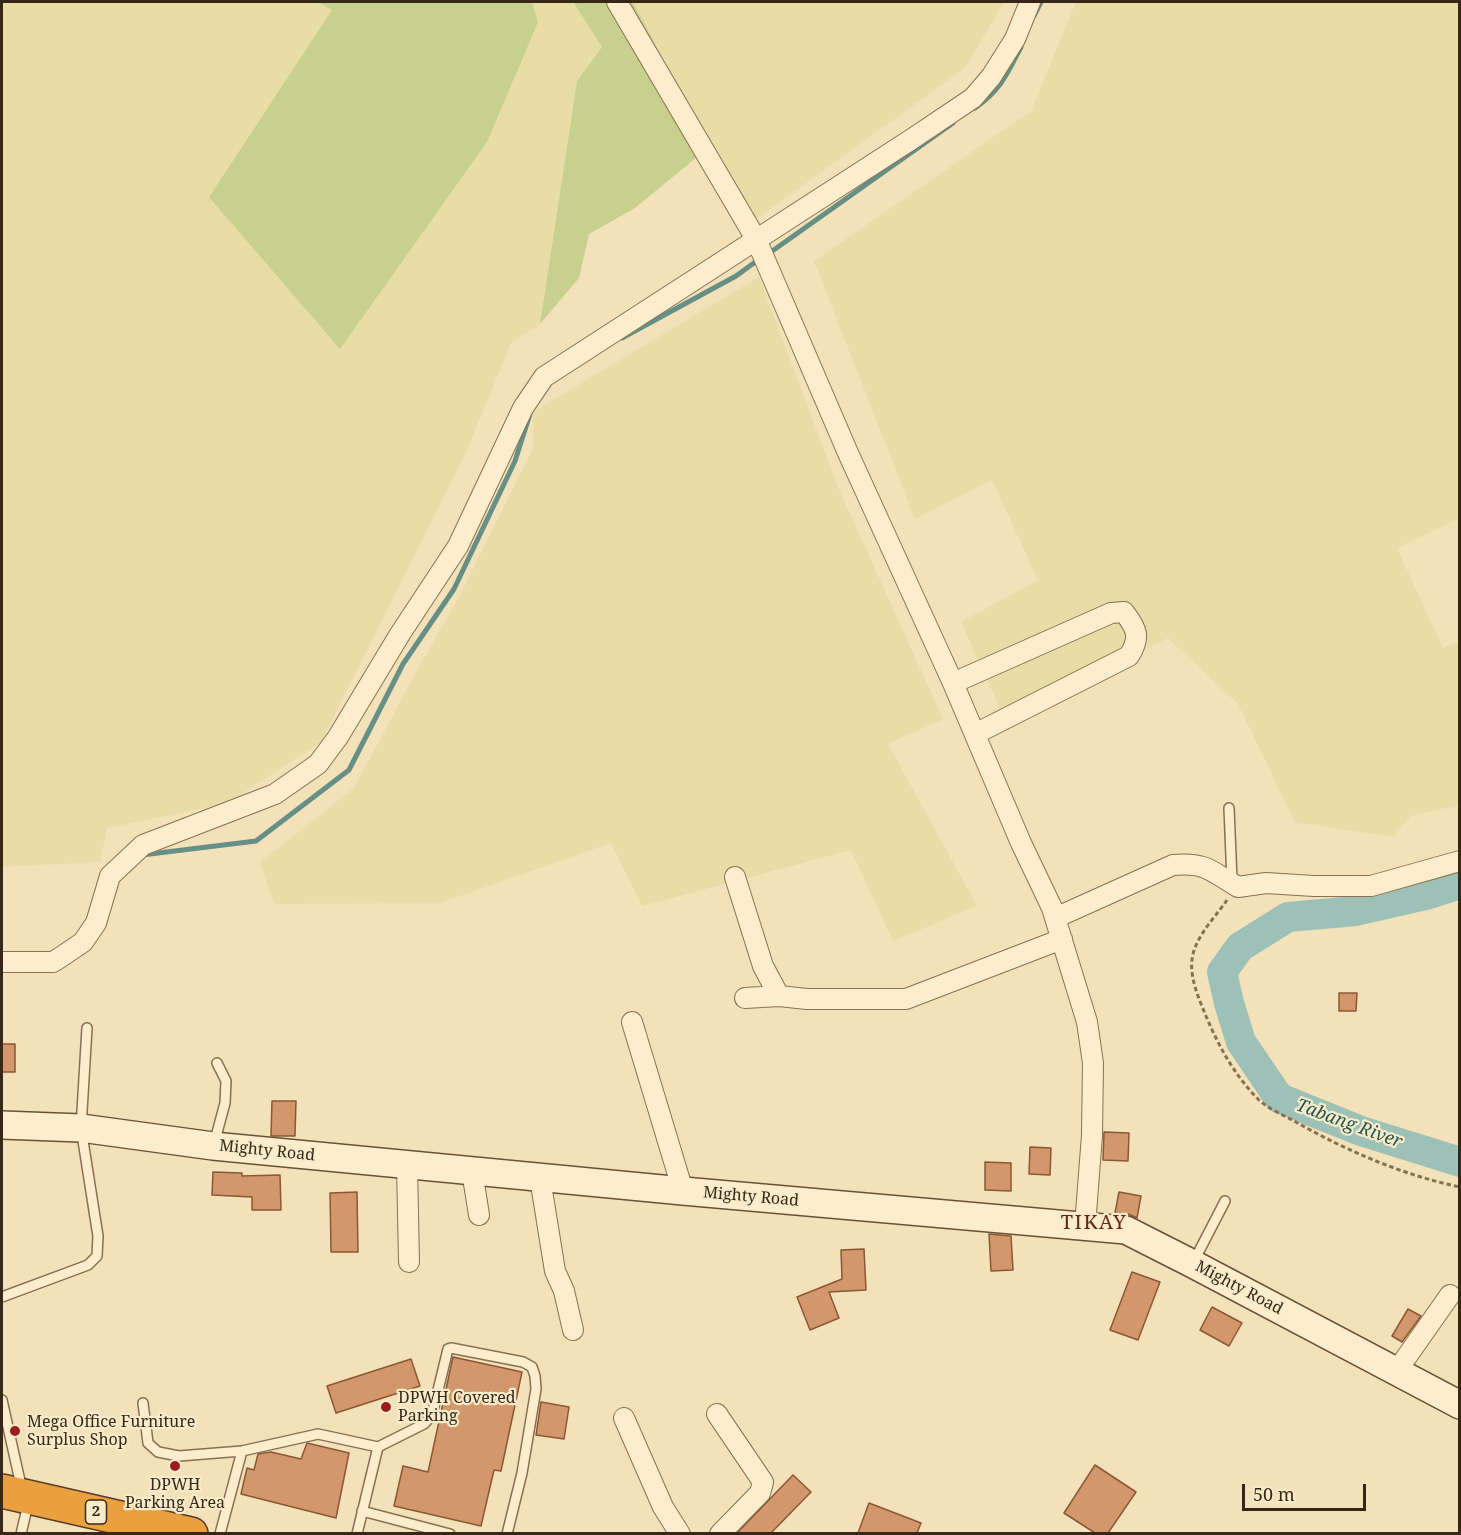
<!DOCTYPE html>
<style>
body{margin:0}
#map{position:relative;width:1461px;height:1535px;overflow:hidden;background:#f2e1b9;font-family:"Noto Serif",serif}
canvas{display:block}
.frame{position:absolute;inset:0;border:3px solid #372719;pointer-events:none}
.scale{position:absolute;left:1242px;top:1484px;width:124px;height:27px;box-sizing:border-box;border:3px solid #372719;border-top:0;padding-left:8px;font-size:18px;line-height:21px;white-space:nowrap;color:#372719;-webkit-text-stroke:4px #f8ebc9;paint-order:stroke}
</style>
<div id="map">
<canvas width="1461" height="1535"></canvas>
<div class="frame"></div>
<div class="scale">50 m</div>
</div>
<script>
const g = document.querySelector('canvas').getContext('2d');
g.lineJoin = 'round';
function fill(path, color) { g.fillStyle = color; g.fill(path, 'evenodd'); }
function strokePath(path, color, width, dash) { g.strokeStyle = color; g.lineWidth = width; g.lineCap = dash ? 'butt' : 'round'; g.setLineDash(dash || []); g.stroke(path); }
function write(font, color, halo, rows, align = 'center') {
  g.font = font + ' "Noto Serif",serif'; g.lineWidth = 4.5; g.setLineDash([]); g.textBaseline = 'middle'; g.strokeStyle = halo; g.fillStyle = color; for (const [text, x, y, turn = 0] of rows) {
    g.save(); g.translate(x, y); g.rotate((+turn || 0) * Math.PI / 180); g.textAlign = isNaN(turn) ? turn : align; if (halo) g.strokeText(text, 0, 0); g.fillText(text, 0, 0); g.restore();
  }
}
fill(new Path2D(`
 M2 2H317L332 10 209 197 538 23 532 2H573L602 47 577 81 540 324 511 343 465 455 321 742 228 803 107 828 100 862 2 867Z
 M633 2H1004L965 68 755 220 710 148Z
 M1076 2H1459V518L1397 548 1443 648 1459 642V805L1411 816 1393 837 1295 822 1238 704 1168 638 1007 724 961 622 1038 580 992 480 915 519 814 261 1031 111Z
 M759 277 837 485 943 719 888 744 977 906 893 941 851 850 642 906 611 843 440 903 274 904 260 862 354 788 416 672 458 599 533 448V412Z`), '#e8dda6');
fill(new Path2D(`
 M317 2H532L538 22 487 142 340 349 209 197 332 10Z
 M573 2H633L710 148 703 152 635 208 589 234 579 278 540 324 577 81 602 47Z`), '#c8d08d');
strokePath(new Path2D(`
 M1034 16 1041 2
 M975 108C1001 90 1007 74 1021 47
 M768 254 953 123
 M622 338 736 276 758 260
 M142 855 256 841 349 770 403 664 454 589 515 461 530 414`), '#668f85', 5);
strokePath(new Path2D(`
 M1460 884 1426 895 1356 911 1288 917 1240 947 1222 972 1229 1003 1241 1042 1279 1098 1361 1131 1460 1162`), '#9ec1b7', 30);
const building = new Path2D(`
 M1339 993H1357L1356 1011H1339Z
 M2 1044H15V1072H2Z
 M272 1101H296L295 1136H271Z
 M1104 1132 1129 1133 1128 1161 1103 1160Z
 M1030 1147 1051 1148 1050 1175 1029 1174Z
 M985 1162 1011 1163V1191L985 1190Z
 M213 1172 242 1173V1176L280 1175 281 1210H252V1197L212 1195Z
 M357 1192 358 1252H331L330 1193Z
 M1119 1192 1141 1196 1137 1218 1128 1214 1115 1213Z
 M989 1234 1011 1236 1013 1270 991 1271Z
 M864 1249 866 1290 829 1292 839 1318 810 1330 797 1297 842 1279 841 1250Z
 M1132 1272 1160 1282 1138 1340 1110 1330Z
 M1212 1307 1242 1323 1229 1346 1200 1330Z
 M1408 1309 1421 1316 1402 1342 1392 1336Z
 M453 1357 522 1372 501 1471 494 1470 481 1526 394 1506 403 1466 428 1472Z
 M411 1359 420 1386 336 1413 327 1386Z
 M541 1402 569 1407 564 1439 536 1435Z
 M307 1443 349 1453 336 1518 241 1494 247 1468 254 1470 258 1454 271 1452 301 1459Z
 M1095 1465 1136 1492 1108 1533H1095L1064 1513Z
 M793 1475 811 1492 771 1533H737Z
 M869 1503 921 1523 917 1533H858Z`);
fill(building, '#d3976b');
strokePath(building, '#8a5836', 1.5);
const lane = new Path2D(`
 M1229 808 1232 881
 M214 1144 225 1103 226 1081 217 1063
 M1194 1261 1225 1201
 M2 1297 88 1265 97 1256 98 1236 81 1128 87 1028
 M2 1400 22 1490
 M143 1403 148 1443 158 1452 179 1456 242 1451 318 1434 378 1447 424 1424 432 1415 448 1349 451 1348 523 1362 532 1367 535 1376 536 1389 522 1473 507 1534
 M362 1511 450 1534
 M21 1534 28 1504
 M220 1534 242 1451
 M357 1534 378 1447`);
const street = new Path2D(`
 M617 2 756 239 848 453 953 683 1021 843 1052 908 1087 1022 1093 1063 1092 1135 1085 1226
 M953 683 1111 613 1124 612C1137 629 1141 637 1129 656L975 734
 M735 877 763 966 779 996 807 999H906L1062 939
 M1055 918 1173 865C1206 862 1211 871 1238 887L1266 883 1314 886H1371L1460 861
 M2 962H53L61 957 83 942 96 923 110 876 143 845 275 794 318 764 338 737 400 634 458 546 523 408 544 377 912 139 973 98 991 77 1015 39 1030 2
 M745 998 779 996
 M632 1022 683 1191
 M407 1165 409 1262
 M472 1171 479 1215
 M540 1178 555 1271 564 1291 573 1330
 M1396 1372 1450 1295
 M717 1414 763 1482 760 1493 720 1534
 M624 1418 663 1507 680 1534`);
const secondary = new Path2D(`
 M2 1125 81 1128 213 1146 683 1191 1126 1230 1193 1264 1460 1405`);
const highway = new Path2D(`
 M2 1491 191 1534`);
strokePath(lane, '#897052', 12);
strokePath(street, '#897052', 22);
strokePath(secondary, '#6b5036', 30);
strokePath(highway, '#563d28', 36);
strokePath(new Path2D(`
 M1227 900C1216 916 1198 934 1193 954 1188 974 1198 997 1206 1016 1219 1047 1235 1076 1259 1100 1269 1109 1283 1115 1294 1121 1345 1150 1402 1175 1460 1187`), '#897052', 3, [4.5, 3]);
strokePath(lane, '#fceecd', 9);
strokePath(street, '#fceecd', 20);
strokePath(secondary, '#fceecd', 27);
strokePath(highway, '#eba03f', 33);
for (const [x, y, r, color] of [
 [386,1407,6,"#9d1d1e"],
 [15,1431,6,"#9d1d1e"],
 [175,1466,6,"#9d1d1e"]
]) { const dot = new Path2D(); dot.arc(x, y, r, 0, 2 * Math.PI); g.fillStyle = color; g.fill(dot); strokePath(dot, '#f8ebc9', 2); }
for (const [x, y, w] of [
 [96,1512,21]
]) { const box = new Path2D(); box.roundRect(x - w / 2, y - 12, w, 24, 4.5); g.fillStyle = '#f8ebc9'; g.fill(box); strokePath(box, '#372719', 1.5); }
write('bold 15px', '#372719', null, [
 ["2",96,1512]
]);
write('16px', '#372719', '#f8ebc9', [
 ["Mighty Road",267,1151,6],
 ["Mighty Road",751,1197,5],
 ["Mighty Road",1239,1288,28]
]);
write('16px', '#372719', '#f8ebc9', [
 ["DPWH Covered",398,1398],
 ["Parking",398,1416],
 ["Mega Office Furniture",27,1422],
 ["Surplus Shop",27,1440],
 ["DPWH",175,1485,"center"],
 ["Parking Area",175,1503,"center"]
], 'left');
write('italic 18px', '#275855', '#f8ebc9', [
 ["Tabang River",1349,1124,20]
]);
g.letterSpacing = '1.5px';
write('20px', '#672615', '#f8ebc9', [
 ["TIKAY",1094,1223]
]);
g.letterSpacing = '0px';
</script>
